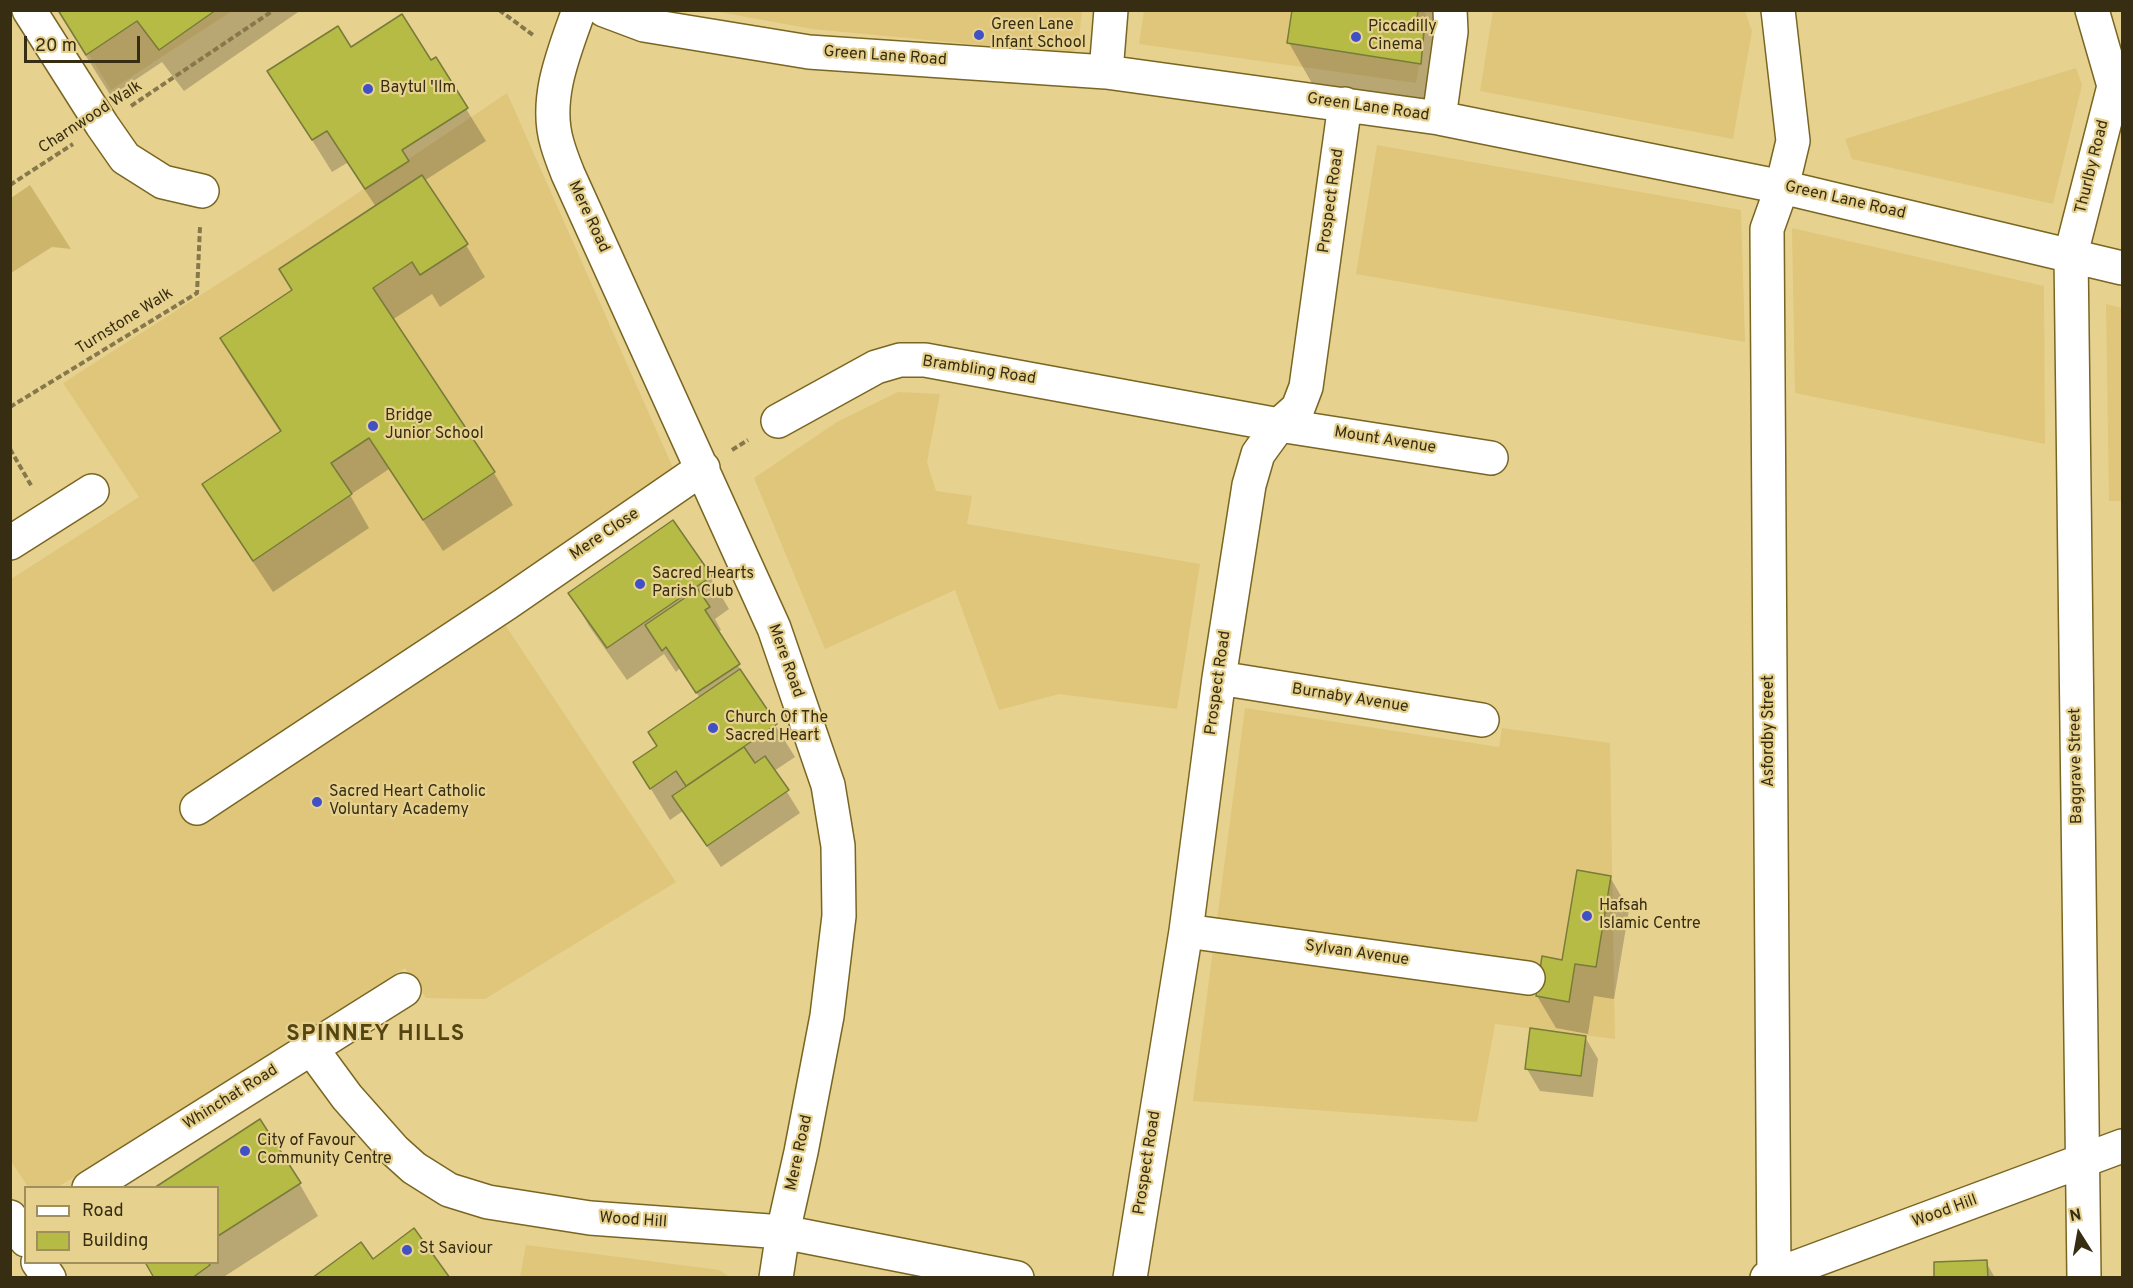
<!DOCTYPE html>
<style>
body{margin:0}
#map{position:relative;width:2133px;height:1288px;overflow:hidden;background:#e7d18f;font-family:Overpass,sans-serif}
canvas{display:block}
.frame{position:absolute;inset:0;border:12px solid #362d12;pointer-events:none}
.legend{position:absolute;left:24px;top:1186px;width:195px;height:78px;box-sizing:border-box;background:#e7d18f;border:2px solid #a08f5d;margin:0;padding:8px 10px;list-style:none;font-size:18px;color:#362d12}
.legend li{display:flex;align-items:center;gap:12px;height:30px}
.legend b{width:30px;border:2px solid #a08f5d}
.north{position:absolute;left:2049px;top:1204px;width:60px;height:60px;-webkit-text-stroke:4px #e7d18f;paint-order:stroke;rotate:349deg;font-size:16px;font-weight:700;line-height:24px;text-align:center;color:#362d12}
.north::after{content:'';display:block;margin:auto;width:21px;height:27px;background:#362d12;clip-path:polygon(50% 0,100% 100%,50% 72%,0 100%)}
.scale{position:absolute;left:24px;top:36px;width:116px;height:27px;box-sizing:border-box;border:3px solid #362d12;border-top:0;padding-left:8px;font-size:18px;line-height:21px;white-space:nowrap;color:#362d12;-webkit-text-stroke:4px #e7d18f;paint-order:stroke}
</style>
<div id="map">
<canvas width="2133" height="1288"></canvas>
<div class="frame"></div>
<ul class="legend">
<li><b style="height:8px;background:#fff"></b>Road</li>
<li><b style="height:16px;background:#b6bb45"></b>Building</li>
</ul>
<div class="north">N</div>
<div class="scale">20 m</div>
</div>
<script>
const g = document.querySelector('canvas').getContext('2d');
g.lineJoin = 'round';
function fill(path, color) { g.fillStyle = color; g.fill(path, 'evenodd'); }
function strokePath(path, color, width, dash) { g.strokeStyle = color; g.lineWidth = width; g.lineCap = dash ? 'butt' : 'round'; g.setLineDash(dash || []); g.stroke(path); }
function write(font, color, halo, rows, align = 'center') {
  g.font = font + ' Overpass,sans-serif'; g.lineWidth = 4.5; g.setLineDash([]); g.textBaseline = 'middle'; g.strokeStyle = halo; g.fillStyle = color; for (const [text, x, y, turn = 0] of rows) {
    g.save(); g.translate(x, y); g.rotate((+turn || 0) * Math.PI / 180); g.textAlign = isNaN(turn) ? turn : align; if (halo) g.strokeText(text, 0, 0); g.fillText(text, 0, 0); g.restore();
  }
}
fill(new Path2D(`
 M1424 10 1428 21 1416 83 1139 44 1144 11Z
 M62 11H232L111 90Z
 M714 11H1082L1078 49 1065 53 812 29Z
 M1493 11H1745L1752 31 1733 139 1480 91Z
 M2076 68 2082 85 2053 204 1852 159 1845 139Z
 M507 93 674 470 486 596 676 882 485 999 426 998 405 968 58 1187H28L11 1161V579L139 497 63 383 304 229Z
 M1377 145 1741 210 1745 342 1356 274Z
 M1792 228 2044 286 2045 444 1795 393Z
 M2106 304 2122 308V501H2109Z
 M898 392 940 394 927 462 936 491 972 496 967 524 1200 564 1177 709 1059 694 999 710 955 590 825 649 754 478 837 422Z
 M1245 708 1499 747 1502 728 1610 743 1615 1039 1495 1024 1477 1122 1193 1101Z
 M526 1245 719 1270 730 1277H520Z`), '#dfc67b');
fill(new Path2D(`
 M30 185 71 249 52 247 11 273V198Z`), '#cdb56c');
fill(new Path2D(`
 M57 10H301L184 91 162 62 111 96Z
 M1293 10H1432L1443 45 1445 105 1313 85 1289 43Z
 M351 49 431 62 435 59 486 141 424 181 466 245 485 277 440 307 432 294 392 320 494 473 513 505 443 551 389 469 350 495 369 528 273 592 223 517 204 484 281 433 240 371 222 339 293 291 376 207 347 163 332 172 269 71Z
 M710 577 729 609 715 619 721 630 717 632 795 757 774 771 800 813 721 867 683 811 670 820 635 763 658 747 700 698 680 668 676 672 664 654 627 680 589 626 570 593Z
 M1610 877 1629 910 1614 999 1594 996 1588 1034 1556 1028 1537 996 1563 961Z
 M1585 1037 1598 1059 1593 1097 1540 1091 1527 1069Z
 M299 1183 318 1216 222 1278H154L144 1262H218V1188Z
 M1986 1262 1995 1278H1936Z`), '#0003');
const building = new Path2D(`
 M58 10H216L159 50 137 21 86 55Z
 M1292 10H1418L1416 29 1424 30 1421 64 1287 43Z
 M402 14 431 60 436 57 468 108 402 150 409 161 365 189 327 131 312 140 267 71 338 26 351 47Z
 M422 175 468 244 420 275 412 262 373 288 495 472 423 520 369 438 331 463 352 494 253 561 202 484 281 431 220 338 292 290 279 269Z
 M673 520 712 576 607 648 568 593Z
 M698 589 710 607 705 610 740 664 696 693 666 647 662 651 645 625Z
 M740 669 777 724 686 786 676 771 650 789 633 762 657 746 648 732Z
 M744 747 755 763 765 756 789 790 707 846 672 796Z
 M1577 870 1611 876 1596 967 1575 964 1569 1002 1536 996 1542 956 1562 960Z
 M1530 1028 1586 1036 1581 1076 1525 1069Z
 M260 1119 301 1183 218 1236V1188H154Z
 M414 1228 450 1278H312L361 1242 373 1259Z
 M1987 1260 1988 1278H1934V1262Z
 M145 1262H208L210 1265 192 1278H154Z`);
fill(building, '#b6bb45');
strokePath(building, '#787b3a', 1.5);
const minor = new Path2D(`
 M29 10 102 125 125 158 163 182 202 191
 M579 10C564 52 544 99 557 143 560 154 564 164 568 174L774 628 828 785 838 846 839 916 827 1016 801 1152 783 1232 776 1278
 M604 10 644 25 809 52 1106 72 1439 118 1782 187 2122 268
 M1106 72 1111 10
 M1439 118 1451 32 1450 10
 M778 421 876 367 900 360H925L1279 425 1491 458
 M10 543 92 491
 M1219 678 1482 720
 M197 808 507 603 703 468
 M1186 931 1528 978
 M311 1048 347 1097 394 1150 414 1168 449 1190 488 1202 590 1218 783 1232 1017 1278
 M89 1188 404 990
 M10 1217 26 1240
 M38 1262 49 1278
 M1130 1278 1186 931 1219 678 1249 485 1258 454 1279 425 1298 408 1306 387 1345 104
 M1767 1278 2122 1146
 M1774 1278 1767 229 1782 187 1793 141 1778 10
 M2084 1278 2071 254 2114 86 2092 10`);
strokePath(minor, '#7a6623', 36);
strokePath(new Path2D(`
 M499 10 533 35
 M131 106 274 10
 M10 185 73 144
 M10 407 197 293 200 227
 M10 449 32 487
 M732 450 748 440`), '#87784b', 4, [6, 3]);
strokePath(minor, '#fff', 33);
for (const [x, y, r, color] of [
 [979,35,6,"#4051c5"],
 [1356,37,6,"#4051c5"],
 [368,89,6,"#4051c5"],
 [373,426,6,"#4051c5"],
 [640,584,6,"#4051c5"],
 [713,728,6,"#4051c5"],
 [317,802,6,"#4051c5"],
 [1587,916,6,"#4051c5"],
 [245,1151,6,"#4051c5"],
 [407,1250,6,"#4051c5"]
]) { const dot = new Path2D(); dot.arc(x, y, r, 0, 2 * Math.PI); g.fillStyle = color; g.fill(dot); strokePath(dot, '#e7d18f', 2); }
write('16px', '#362d12', '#e7d18f', [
 ["Green Lane",991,26],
 ["Infant School",991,44],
 ["Piccadilly",1368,28],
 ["Cinema",1368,46],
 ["Baytul 'Ilm",380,89],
 ["Bridge",385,417],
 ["Junior School",385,435],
 ["Sacred Hearts",652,575],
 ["Parish Club",652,593],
 ["Church Of The",725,719],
 ["Sacred Heart",725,737],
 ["Sacred Heart Catholic",329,793],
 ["Voluntary Academy",329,811],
 ["Hafsah",1599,907],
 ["Islamic Centre",1599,925],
 ["City of Favour",257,1142],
 ["Community Centre",257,1160],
 ["St Saviour",419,1250]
], 'left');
write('16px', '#362d12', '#e7d18f', [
 ["Green Lane Road",885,57,4],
 ["Green Lane Road",1368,108,8],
 ["Charnwood Walk",91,118,-33],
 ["Thurlby Road",2093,167,-76],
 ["Prospect Road",1332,201,-82],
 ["Green Lane Road",1845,201,13],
 ["Mere Road",588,217,65],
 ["Turnstone Walk",125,322,-32],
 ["Brambling Road",979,371,9],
 ["Mount Avenue",1385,441,9],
 ["Mere Close",605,535,-34],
 ["Mere Road",785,661,70],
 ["Prospect Road",1219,683,-82],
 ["Burnaby Avenue",1350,699,9],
 ["Asfordby Street",1770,731,-90],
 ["Baggrave Street",2077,766,-91],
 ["Sylvan Avenue",1357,954,8],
 ["Whinchat Road",231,1098,-32],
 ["Mere Road",800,1153,-78],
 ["Prospect Road",1148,1163,-81],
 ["Wood Hill",1945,1212,-20],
 ["Wood Hill",633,1221,4]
]);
g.letterSpacing = '1.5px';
write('bold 22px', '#544411', '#e7d18f', [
 ["SPINNEY HILLS",376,1036]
]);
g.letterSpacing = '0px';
</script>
